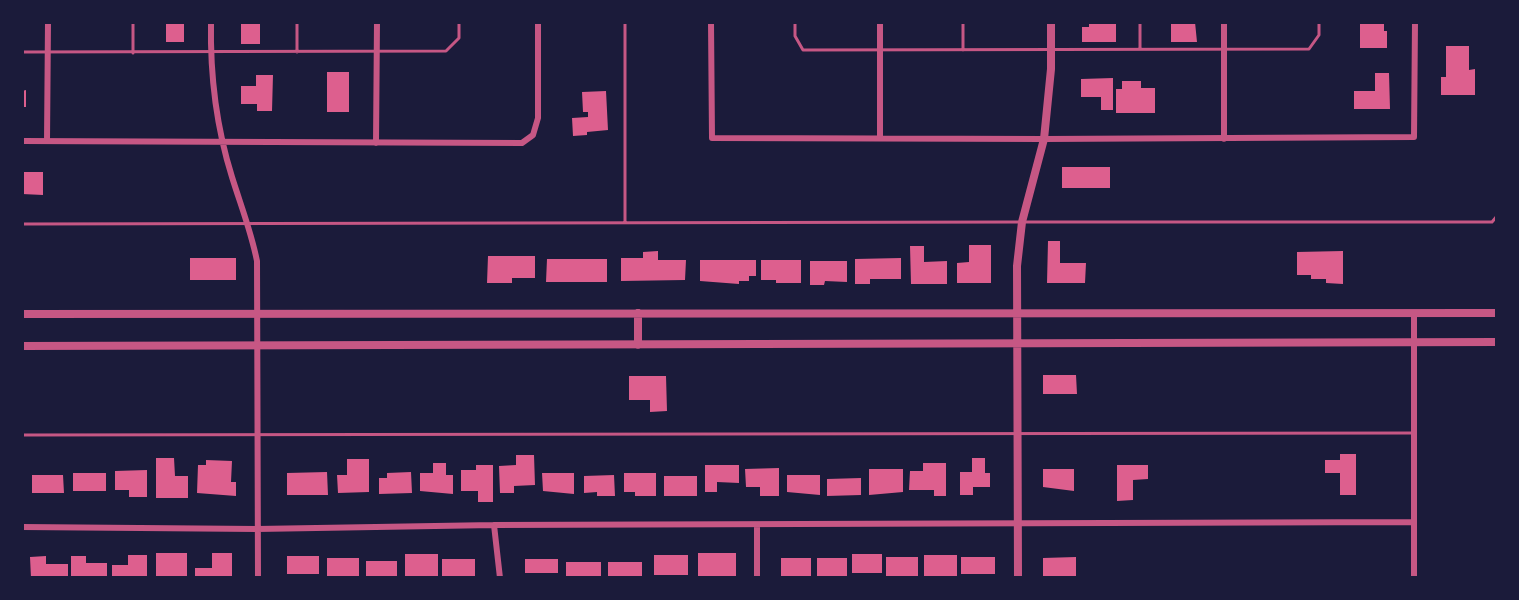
<!DOCTYPE html>
<style>
body{margin:0}
#map{position:relative;width:1519px;height:600px;overflow:hidden;background:#1b1b3a;font-family:"Source Sans 3",sans-serif}
canvas{display:block}
.frame{position:absolute;inset:0;border:24px solid #1b1b3a;pointer-events:none}
</style>
<div id="map">
<canvas width="1519" height="600"></canvas>
<div class="frame"></div>
</div>
<script>
const g = document.querySelector('canvas').getContext('2d');
g.lineJoin = 'round';
function fill(path, color) { g.fillStyle = color; g.fill(path, 'evenodd'); }
function strokePath(path, color, width, dash) { g.strokeStyle = color; g.lineWidth = width; g.lineCap = dash ? 'butt' : 'round'; g.setLineDash(dash || []); g.stroke(path); }
fill(new Path2D(`
 M166 22H184V42H166Z
 M241 22H260V44H241Z
 M1089 22H1116V42H1082V27H1089Z
 M1171 22H1195L1197 42H1171Z
 M1360 22H1384V31H1387V48H1360Z
 M1446 46H1469V70L1475 69V95H1441V77H1446Z
 M327 72H349V112H327Z
 M1375 73H1389L1390 109H1354V91H1375Z
 M256 75H273L272 111H257V104H241V86H256Z
 M1113 78V110H1101V97H1081V79Z
 M1122 81H1141V88H1155V113H1116V89H1122Z
 M26 90V107H22V91Z
 M606 91 608 130 587 132V135L573 136 572 118 588 117V112H583L582 92Z
 M1062 167H1110V188H1062Z
 M22 172H43V195L22 194Z
 M1048 241H1060V263H1086L1085 283H1047Z
 M969 245H991V283H957V263L969 262Z
 M910 246H924V262L947 261V284H911Z
 M658 251V260H686L685 280 621 281V258H643V252Z
 M1343 251V284L1326 283V279H1311V275H1297V252Z
 M488 256H535V278H512V283H487Z
 M190 258H236V280H190Z
 M901 258V279H870V284H855V259Z
 M547 259H607V282H546Z
 M700 260H756V276H749V281H739V284L700 281Z
 M761 260H801V283H776V280H761Z
 M810 261H847V282L825 281 824 285H810Z
 M1043 375H1076L1077 394H1043Z
 M629 376H666L667 411 650 412V400H629Z
 M1340 454H1356V495H1340V473H1325V460H1340Z
 M516 455H534L535 485 514 486V493H500L499 466 516 465Z
 M156 458H174L175 476H188V498H156Z
 M972 458H985V473H990V487H973V495H960V472H972Z
 M347 459H369V492L338 493 337 475H347Z
 M206 460 232 461 231 482H236V496L197 493 198 465H206Z
 M433 463H446V475H453V494L420 491V473H433Z
 M923 463H946V496H934V490H909L910 471H923Z
 M476 465H493V502H478V491H461V470H476Z
 M705 465H739V483L717 482V492H705Z
 M1117 465H1148V479L1133 480V500L1117 501Z
 M779 468V496H760V487H746L745 469Z
 M869 469H903V492L869 495Z
 M1043 469H1074V491L1043 487Z
 M147 470V497H129V490H115V471Z
 M327 472 328 495H287V473Z
 M411 472 412 493 379 494V478H387V473Z
 M73 473H106V491H73Z
 M542 473H574V494L543 491Z
 M624 473H656V496H635V492H624Z
 M32 475H63L64 493H32Z
 M614 475 615 496H597V492L584 493V476Z
 M787 475H820V495L787 492Z
 M664 476H697V496H664Z
 M861 478V495L827 496V479Z
 M156 553H187V578H156Z
 M212 553H232V578H195V568H212Z
 M698 553H736V578H698Z
 M405 554H438V576H405Z
 M852 554H882V573H852Z
 M128 555H147V578H112V565H128Z
 M654 555H688V575H654Z
 M924 555H957V578H924Z
 M46 556V564H68V578H31L30 557Z
 M71 556H86V563H107V578H71Z
 M287 556H319V574H287Z
 M886 557H918V576H886Z
 M961 557H995V574H961Z
 M1076 557V576H1043V558Z
 M327 558H359V576H327Z
 M781 558H811V578H781Z
 M817 558H847V577H817Z
 M442 559H475V578H442Z
 M525 559H558V573H525Z
 M366 561H397V578H366Z
 M566 562H601V578H566Z
 M608 562H642V578H608Z`), '#dd5f8e');
strokePath(new Path2D(`
 M297 22V52
 M795 22V36L803 50 1309 49 1319 35V22
 M1140 22V49
 M963 50V22
 M22 52 446 51 459 38V22
 M133 53V22
 M625 222V22
 M1026 222H1492L1497 216
 M22 224 1018 222
 M22 435 1414 433`), '#c65784', 3);
strokePath(new Path2D(`
 M211 22C210 75 216 126 232 177 241 206 251 231 257 261L258 578
 M711 22 712 138 1044 139 1414 137 1415 22
 M880 22V137
 M1224 139V22
 M22 141 522 143 533 135 538 118V22
 M47 141 48 22
 M376 143 377 22
 M1414 313V578
 M494 525 500 578
 M757 525V578
 M22 527 257 529 494 525 1414 522`), '#c65784', 6);
strokePath(new Path2D(`
 M22 314 1497 313
 M638 345V313
 M22 346 1497 342
 M1018 578 1017 266 1022 222 1044 139 1051 69V22`), '#c65784', 8);
</script>
